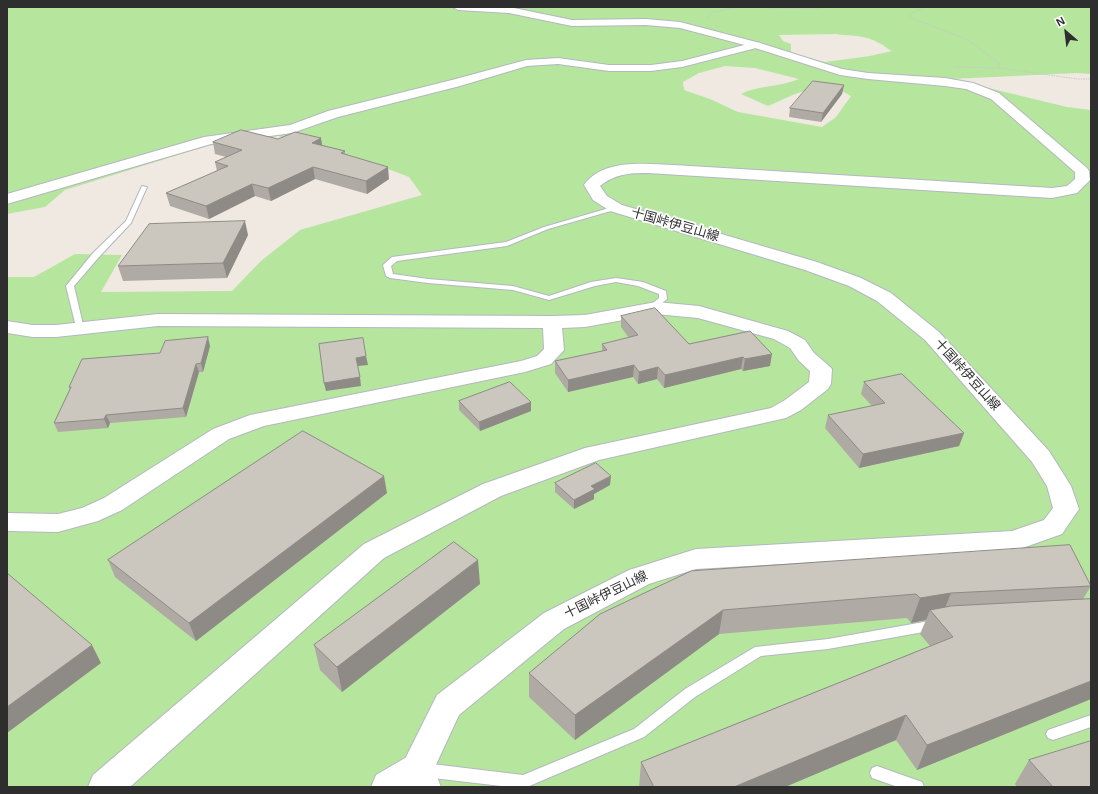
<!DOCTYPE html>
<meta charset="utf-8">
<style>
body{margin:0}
#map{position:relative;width:1098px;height:794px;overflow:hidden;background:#efe9e1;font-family:Helvetica,sans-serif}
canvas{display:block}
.frame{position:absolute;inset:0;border:8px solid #2e2e2e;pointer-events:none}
.north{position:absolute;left:1046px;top:12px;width:40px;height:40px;-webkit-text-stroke:3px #fff;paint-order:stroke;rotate:332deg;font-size:11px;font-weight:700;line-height:16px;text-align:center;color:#2e2e2e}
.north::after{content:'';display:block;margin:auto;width:14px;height:18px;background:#2e2e2e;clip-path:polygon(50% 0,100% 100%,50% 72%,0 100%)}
</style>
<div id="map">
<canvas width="1098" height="794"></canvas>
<div class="frame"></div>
<div class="north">N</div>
</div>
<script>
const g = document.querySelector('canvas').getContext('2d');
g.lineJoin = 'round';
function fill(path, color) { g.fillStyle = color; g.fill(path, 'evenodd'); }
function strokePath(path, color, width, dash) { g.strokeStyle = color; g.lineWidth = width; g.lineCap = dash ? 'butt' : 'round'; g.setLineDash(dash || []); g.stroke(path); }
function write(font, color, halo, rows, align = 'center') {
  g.font = font + ' Helvetica,"Noto Sans JP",sans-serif'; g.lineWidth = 3.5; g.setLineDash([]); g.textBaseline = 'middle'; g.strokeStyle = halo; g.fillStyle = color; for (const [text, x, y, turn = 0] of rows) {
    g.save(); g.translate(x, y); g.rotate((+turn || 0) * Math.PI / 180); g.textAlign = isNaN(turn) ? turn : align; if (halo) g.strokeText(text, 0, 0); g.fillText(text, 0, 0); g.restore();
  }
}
fill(new Path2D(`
 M7 7H1091V74L1077 73 951 79 1067 107 1091 110V787H7V277H34L75 254 122 255 101 292 232 291 261 261 300 230 422 195 409 177 375 164 278 136 207 146 65 190 45 207 7 214ZM836 34C850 36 867 35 879 43 884 45 887 49 892 51L870 56 825 62 791 54V44L783 41 779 35ZM725 66 755 68 799 79C780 87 759 85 741 94L768 106 795 94 811 89 837 88 851 96 836 117 822 127 738 112 710 99 684 90 683 82 699 73Z`), '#b6e59e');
const service = new Path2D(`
 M142 186 147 187 131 223 99 257 74 286 84 329 83 331H77L66 286 93 253 126 221Z
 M616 206 618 207V209L548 229 507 246 397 261 391 266 393 274 428 279 513 286 549 296 591 282 616 278 643 282 666 291 667 299 653 311H650L646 309 659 298V294L638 286 616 282 595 286 549 300 513 290 428 283 390 278 386 276 383 265 392 257 506 242 544 227Z
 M935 620 939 622 941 625 939 628 935 630 828 649 761 656 695 697 644 737 527 787H510L424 777 419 775 417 770 419 765 424 763 523 775 634 729 685 689 755 647 828 639Z
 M1091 715V727L1053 740 1048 738 1046 734 1048 730Z
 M877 766 922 782 924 787H898L872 778 870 773 872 768Z`);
const tertiary = new Path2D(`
 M756 42 760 43 761 45 760 47 682 67 651 71H609L558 64 527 66 460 86 338 117 292 133 211 144 7 204V194L204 137 290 125 328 111 452 80 526 60 558 58 609 65H651L682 61Z
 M656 302 699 306 788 331 805 340 814 353 828 365 832 369 831 384 828 389 801 410 786 418 599 460 501 496 384 558 130 787H88L93 775 364 544 483 484 585 448 771 408 785 400 809 382 810 371 799 361 790 348 774 339 698 318 656 314 585 327 562 328 564 350 551 364 525 372 264 426 229 439 122 510 98 521 58 532 7 531V513L58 514 82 508 104 498 213 429 250 415 521 361 537 356 544 349 543 328 158 326 56 337H33L7 333V321L33 325H56L158 314 552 316 585 315Z
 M417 753 429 758 434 769 429 780 418 787H371L376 775 405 758Z`);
const secondary = new Path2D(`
 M453 7H509L572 20 646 19 680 22 760 43 842 69 868 73 945 78 973 83 999 93 1087 168 1089 171 1090 180 1077 193 1052 198 648 173C629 173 615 174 600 186L607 196 622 205 817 262 861 278 891 293 939 332 1049 451 1071 486 1079 509 1062 534 1014 551 696 569 649 584 564 629 459 715 434 769 441 787H407L400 769 437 695 544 613 629 570 696 549 1012 531 1044 520 1053 508 1047 486 1032 462 925 340 877 301 849 286 805 270 610 211 593 200 584 185C603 158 646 164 674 165L1052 188 1067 186 1075 179V172L991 99 966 89 945 86 868 79 840 75 752 47 680 28 646 25 572 26 509 13 458 10Z`);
strokePath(service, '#b4b7c1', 2);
strokePath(tertiary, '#b4b7c1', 2);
strokePath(secondary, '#b4b7c1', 2);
strokePath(new Path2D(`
 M741 7 811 9 827 7
 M925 7 908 15 909 17 966 39 998 62 1000 68
 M708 18 713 12 740 7
 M954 67 1000 68 1077 79H1091`), '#c9c9c9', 1, [1.5, 1]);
fill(service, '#fff');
fill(tertiary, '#fff');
fill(secondary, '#fff');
fill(new Path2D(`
 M844 85 842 94 821 122 789 117 790 108Z
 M278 139 322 145 345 151V154L389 179 367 194 315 179 271 201 255 196 209 219 170 206 166 193 217 171 215 162 226 157 215 154 213 142Z
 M248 235 227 278 123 281 118 266Z
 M621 316 689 344 750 331 770 366 743 371 741 369 664 388 657 379 638 384 633 377 568 392 555 373V361L602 351V344L629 338 621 327Z
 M210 346 203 372H199L186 417 110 423 108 428 58 432 54 423 70 390 69 387 160 353Z
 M864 382 964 433 959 446 859 468 825 428 828 415 872 406 861 394Z
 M459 401 531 411 480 431 459 410Z
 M555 483 610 485 594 494V499L574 509 555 492Z
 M387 493 196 641 115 577 108 560Z
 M691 571 1091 586 1083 599H1091V699L917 770 896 740 785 787H639L641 762 930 646 920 634 926 620 911 623 907 618 719 634 575 740 529 697V673Z
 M480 584 342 692 320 670 314 645Z
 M1029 760 1091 787H1017L1015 784Z`), '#afaba4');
fill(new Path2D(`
 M844 85 842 94 821 122 823 113Z
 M321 138 323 150 312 143Z
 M313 167 315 179 271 201 268 188Z
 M388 167 389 179 367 194 366 181Z
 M252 184 255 196 209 219 206 206Z
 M245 221 248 235 227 278 223 263Z
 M208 337 210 346 203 372 201 363Z
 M772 354 770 366 743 371 745 359Z
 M366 356 368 365 358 366 356 358Z
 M743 357 741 369 664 388 665 375Z
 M196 364 199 372 186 417 183 408Z
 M634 365 633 377 568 392V380Z
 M658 367 657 379 638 384 639 372Z
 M360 377 361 386 326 391 324 383Z
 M531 402V411L480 431 479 422Z
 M106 415 110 423 108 428 104 419Z
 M964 433 959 446 859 468 863 454Z
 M384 476 387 493 196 641 189 623Z
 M611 476 610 485 594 494V499L574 509V500L591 486Z
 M478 560 480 584 342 692 337 667Z
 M951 593 941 618 930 610 926 620 911 623 920 598Z
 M723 610 719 634 575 740V715Z
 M92 645 101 663 7 733V707Z
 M1091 681V699L917 770 927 745Z
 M906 715 896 740 785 787H734Z`), '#8e8b86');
const building = new Path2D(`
 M813 81 844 85 823 113 790 108Z
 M241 130 278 139 295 132 321 138 312 143 345 151 341 153 388 167 366 181 313 167 268 188 252 184 206 206 166 193 228 166 215 162 242 150 213 142Z
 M245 221 223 263 118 266 149 224Z
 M655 308 689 344 750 331 772 354 745 359 743 357 665 375 658 367 639 372 634 365 568 380 555 361 607 350 602 344 638 335 621 316Z
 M208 337 201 363 196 364 183 408 106 415 104 419 54 423 71 387H69L82 359 160 353 165 341Z
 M363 338 366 356 356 358 360 377 324 383 319 344Z
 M902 374 964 433 863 454 828 415 885 403 864 382Z
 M510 382 531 402 479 422 459 401Z
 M303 431 384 476 189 623 108 560Z
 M596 463 611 476 591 486 595 489 574 500 555 483Z
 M454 542 478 560 337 667 314 645Z
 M1070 545 1091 586 951 593 920 598 916 594 723 610 575 715 529 673 600 614 691 571Z
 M7 573 92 645 7 707Z
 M1091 599V681L927 745 906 715 734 787H654L641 762 953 637 930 610 951 606Z
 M1091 741V787H1053L1029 760Z`);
fill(building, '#cbc7bf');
strokePath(building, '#8e8b86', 1);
write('13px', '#2e2e2e', '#fff', [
 ["十国峠伊豆山線",675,225,16],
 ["十国峠伊豆山線",967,375,48],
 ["十国峠伊豆山線",606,595,-26]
]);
</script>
